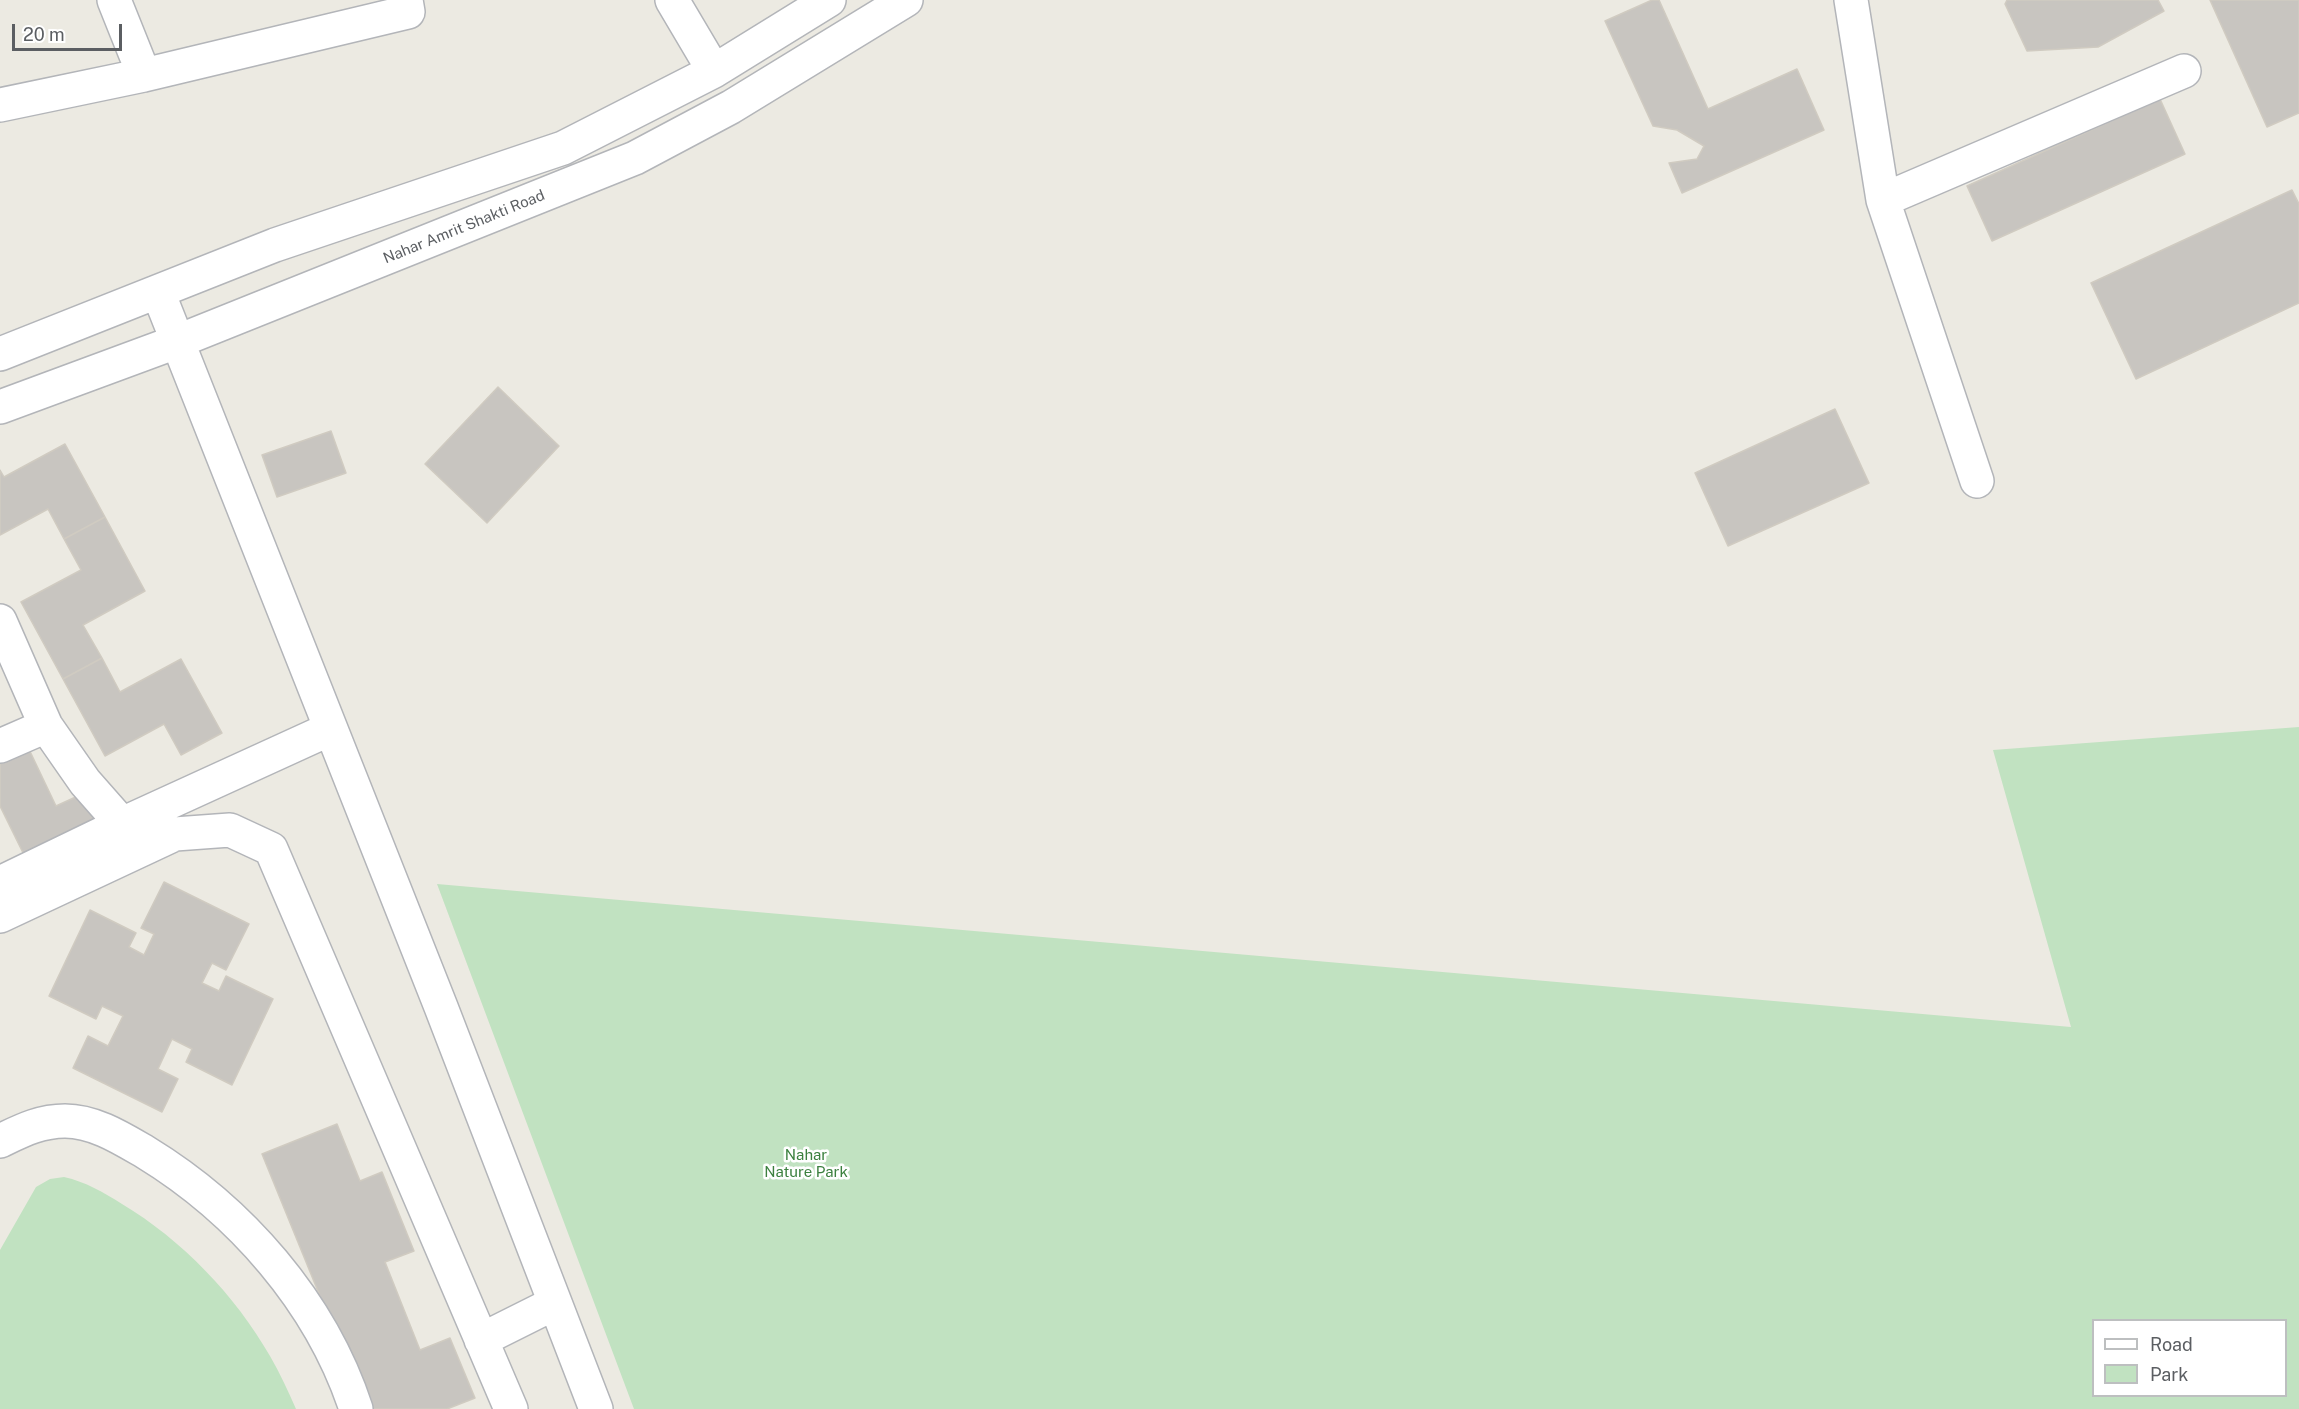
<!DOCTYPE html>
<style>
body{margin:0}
#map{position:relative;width:2299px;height:1409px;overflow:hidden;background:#eceae2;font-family:"Public Sans",sans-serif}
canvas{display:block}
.legend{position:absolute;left:2092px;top:1319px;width:195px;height:78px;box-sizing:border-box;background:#fff;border:2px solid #bdbfc0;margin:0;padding:8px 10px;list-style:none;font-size:18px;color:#5b5e62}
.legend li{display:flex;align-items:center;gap:12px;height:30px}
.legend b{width:30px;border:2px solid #bdbfc0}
.scale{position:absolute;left:12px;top:24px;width:110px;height:27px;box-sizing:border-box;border:3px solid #5b5e62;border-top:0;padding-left:8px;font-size:18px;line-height:21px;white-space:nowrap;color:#5b5e62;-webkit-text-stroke:4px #fff;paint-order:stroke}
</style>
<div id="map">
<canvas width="2299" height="1409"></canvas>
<ul class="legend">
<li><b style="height:8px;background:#fff"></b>Road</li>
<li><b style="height:16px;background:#c1e2c1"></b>Park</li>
</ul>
<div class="scale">20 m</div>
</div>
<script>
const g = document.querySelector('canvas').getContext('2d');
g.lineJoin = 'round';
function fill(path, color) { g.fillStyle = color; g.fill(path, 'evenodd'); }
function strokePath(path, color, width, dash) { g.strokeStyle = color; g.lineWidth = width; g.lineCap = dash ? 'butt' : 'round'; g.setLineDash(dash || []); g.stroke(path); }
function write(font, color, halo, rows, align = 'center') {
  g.font = font + ' "Public Sans",sans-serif'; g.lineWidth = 5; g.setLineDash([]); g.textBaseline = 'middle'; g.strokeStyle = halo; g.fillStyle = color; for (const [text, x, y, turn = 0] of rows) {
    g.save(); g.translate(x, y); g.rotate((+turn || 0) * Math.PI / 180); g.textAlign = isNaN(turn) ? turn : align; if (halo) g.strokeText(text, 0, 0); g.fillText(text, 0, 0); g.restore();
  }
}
fill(new Path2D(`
 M2299 727V1409H634L437 884 2071 1027 1993 750ZM2094 1320H2286V1396H2094Z
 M64 1177C86 1182 103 1192 122 1204 182 1240 235 1295 270 1356 280 1373 288 1391 296 1409H0V1250L36 1187 50 1179Z`), '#c1e2c1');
const building = new Path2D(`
 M1652 0H1659L1708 109 1797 69 1824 130 1682 193 1669 163 1697 159 1704 146 1677 130 1653 126 1605 21Z
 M2007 0H2158L2164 11 2098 47 2027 51 2005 4Z
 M2210 0H2299V113L2267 127Z
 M2160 99 2185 154 1992 241 1967 186Z
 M2292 190 2299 204V303L2136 379 2091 283Z
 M498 387 559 446 487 523 425 464Z
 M1835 409 1869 483 1728 546 1695 473Z
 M331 431 346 473 277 497 262 455Z
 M65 444 105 517 64 539 48 509 0 535V470L4 477Z
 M105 517 145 591 83 625 102 658 63 679 21 602 81 570 64 539Z
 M102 658 120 692 181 659 222 733 181 755 164 724 105 756 63 679Z
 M26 743 56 806 91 790 110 829 30 867 0 806V755Z
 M164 882 249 924 226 970 212 963 202 983 219 991 226 976 273 999 232 1085 186 1062 192 1049 172 1039 158 1069 178 1079 162 1112 73 1068 88 1036 108 1046 123 1016 102 1006 96 1019 49 996 90 910 136 933 129 947 144 955 154 934 141 928Z
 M337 1124 360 1181 382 1172 414 1251 385 1262 420 1350 450 1338 475 1398 447 1409H366L262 1154Z`);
fill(building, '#c8c5c0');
strokePath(building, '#d0cbc1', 1.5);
const minor = new Path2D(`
 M114 0 144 75
 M672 0 714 71
 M1851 0 1883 200 1977 481
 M0 105 144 75 408 12 406 0
 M1883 200 2184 71
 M158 292 441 1007 596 1409
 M0 354 275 245 563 148 714 71 829 0
 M0 407 176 342 635 158 731 107 906 0
 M0 621 46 726 85 782 122 824 330 729
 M0 746 46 726
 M0 883 122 824
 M0 916 175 834 230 830 271 849 511 1409
 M0 1141C21 1131 40 1121 65 1121 94 1121 121 1138 145 1152 240 1210 321 1302 356 1409
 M481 1340 555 1303`);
strokePath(minor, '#b3b5b9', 36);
strokePath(minor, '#fff', 33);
write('15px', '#5b5e62', '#fff', [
 ["Nahar Amrit Shakti Road",464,227,-22]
]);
write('15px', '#3c803f', '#fff', [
 ["Nahar",806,1155],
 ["Nature Park",806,1172]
]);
</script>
